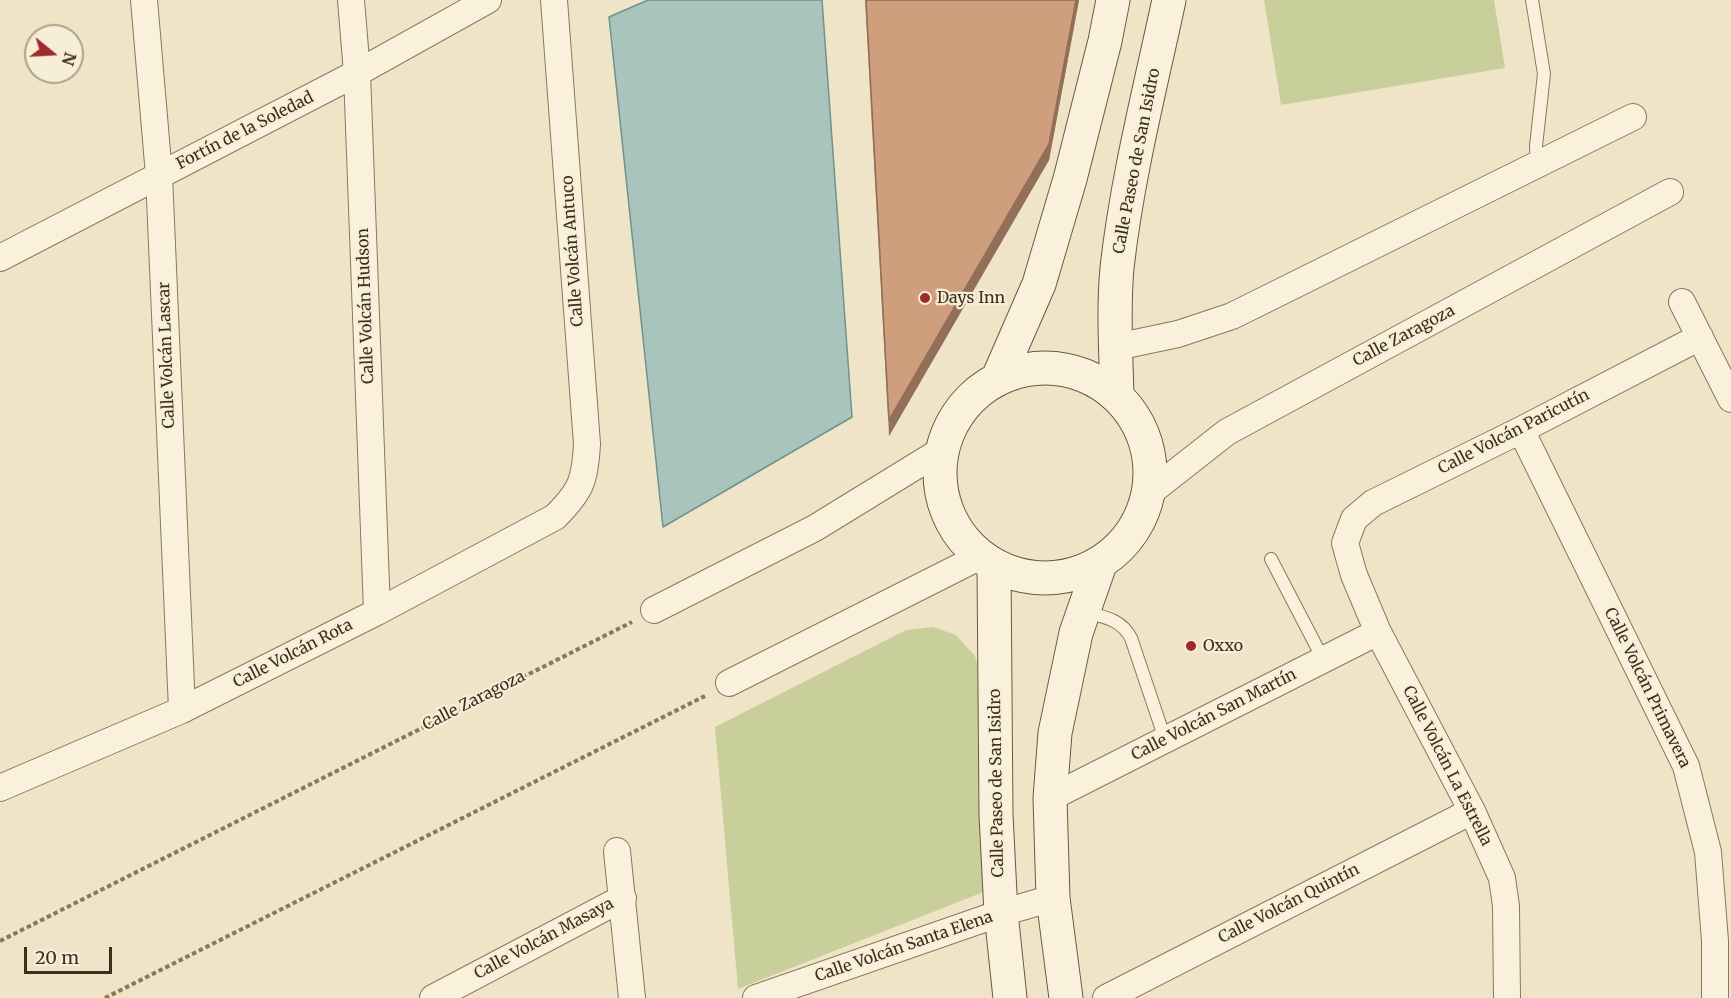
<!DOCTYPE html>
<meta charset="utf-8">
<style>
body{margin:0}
#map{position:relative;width:1731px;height:998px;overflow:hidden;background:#f0e4c8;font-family:Merriweather,serif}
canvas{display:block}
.north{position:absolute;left:24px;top:24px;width:60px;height:60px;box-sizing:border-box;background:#f7eed8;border:2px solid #ada18e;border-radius:50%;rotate:108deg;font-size:16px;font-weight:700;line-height:24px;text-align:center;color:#3d2e20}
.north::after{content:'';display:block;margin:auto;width:21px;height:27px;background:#9e2a2b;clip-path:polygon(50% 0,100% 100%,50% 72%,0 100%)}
.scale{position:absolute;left:24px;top:947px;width:88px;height:27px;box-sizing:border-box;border:3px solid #3d2e20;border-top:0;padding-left:8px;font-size:18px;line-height:21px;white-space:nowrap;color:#3d2e20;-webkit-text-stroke:4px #f7eed8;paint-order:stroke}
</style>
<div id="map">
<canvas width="1731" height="998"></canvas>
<div class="north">N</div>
<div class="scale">20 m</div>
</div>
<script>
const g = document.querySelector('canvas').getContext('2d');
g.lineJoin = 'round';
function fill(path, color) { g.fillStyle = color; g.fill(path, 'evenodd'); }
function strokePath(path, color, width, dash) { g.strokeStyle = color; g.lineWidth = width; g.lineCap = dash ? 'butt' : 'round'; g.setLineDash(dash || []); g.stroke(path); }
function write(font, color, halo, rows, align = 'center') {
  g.font = font + ' Merriweather,serif'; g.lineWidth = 4.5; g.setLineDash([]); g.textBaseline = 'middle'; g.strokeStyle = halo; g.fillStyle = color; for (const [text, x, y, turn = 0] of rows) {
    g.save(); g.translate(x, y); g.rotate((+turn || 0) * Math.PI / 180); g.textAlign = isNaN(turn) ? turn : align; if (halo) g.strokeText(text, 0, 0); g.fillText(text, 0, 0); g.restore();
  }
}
fill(new Path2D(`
 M1264 0H1494L1505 68 1281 105Z
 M933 627 956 635 975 656 979 671 986 891 738 989 715 727 906 630Z`), '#c9cf9b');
const water = new Path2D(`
 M648 0H822L852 417 663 527 609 17Z`);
fill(water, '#a9c4bc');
strokePath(water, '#6f938a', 1.5);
const service = new Path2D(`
 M1532 0 1544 74 1536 146 1537 165
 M1271 559 1323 659
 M1085 612C1104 617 1121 619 1131 638L1165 739`);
const minor = new Path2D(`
 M144 0 159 175 182 710
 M351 0 357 73 377 612
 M0 258 357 73 488 0
 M1682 302 1731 399
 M1116 347 1178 334 1232 316 1633 117
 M1521 430 1686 766 1708 852 1715 941V998
 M1148 494 1227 432 1670 192
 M654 610 815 528 942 450
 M729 683 979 557
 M0 788 182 710 377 612 555 517C581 491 585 481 587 444L554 0
 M1050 798 1378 632
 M617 851 632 998
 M433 998 623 898
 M756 998 1001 913 1053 898
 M1106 998 1472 811
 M1507 998 1506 906 1502 878 1472 811 1378 632 1354 575 1345 543 1354 519 1373 503 1521 430 1700 337`);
const secondary = new Path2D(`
 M940 473a105 105 0 1 1 210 0a105 105 0 1 1-210 0Z
 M998 378 1039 284 1070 179 1105 41 1113 0
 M1117 396C1116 354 1113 310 1117 268 1127 178 1150 89 1169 0
 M994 567 996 815 1001 913 1010 998
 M1066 998 1053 898 1050 798 1055 733 1076 633 1100 564`);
strokePath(service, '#8d765c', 14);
strokePath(minor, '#8d765c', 28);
strokePath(secondary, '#6f573f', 35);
strokePath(new Path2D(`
 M0 941 632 622
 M105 998 705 696`), '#8d765c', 4, [4.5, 3]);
strokePath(service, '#faf1dc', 12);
strokePath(minor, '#faf1dc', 26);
strokePath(secondary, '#faf1dc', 33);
fill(new Path2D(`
 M865 0H1079L1049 160 889 436Z`), '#b2896c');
fill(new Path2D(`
 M1076 0H1079L1049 160 889 436V420Z`), '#916f58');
const building = new Path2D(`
 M866 0H1076L1049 144 889 420Z`);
fill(building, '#cf9f7d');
strokePath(building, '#916f58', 1.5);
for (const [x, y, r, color] of [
 [925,298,6,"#9e2a2b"],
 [1191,646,6,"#9e2a2b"]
]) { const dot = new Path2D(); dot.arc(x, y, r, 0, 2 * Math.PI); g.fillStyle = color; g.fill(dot); strokePath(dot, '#f7eed8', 2); }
write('16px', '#3d2e20', '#f7eed8', [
 ["Fortín de la Soledad",245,131,-27],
 ["Calle Paseo de San Isidro",1137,161,-79],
 ["Calle Volcán Antuco",573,251,-94],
 ["Calle Volcán Hudson",366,306,-92],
 ["Calle Zaragoza",1404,336,-28],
 ["Calle Volcán Lascar",167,355,-92],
 ["Calle Volcán Paricutín",1514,432,-27],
 ["Calle Volcán Rota",293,654,-27],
 ["Calle Volcán Primavera",1647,688,64],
 ["Calle Zaragoza",474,701,-27],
 ["Calle Volcán San Martín",1214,715,-27],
 ["Calle Volcán La Estrella",1447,766,63],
 ["Calle Paseo de San Isidro",997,783,-91],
 ["Calle Volcán Quintín",1289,904,-27],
 ["Calle Volcán Masaya",544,939,-28],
 ["Calle Volcán Santa Elena",904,947,-19]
]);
write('16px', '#3d2e20', '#f7eed8', [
 ["Days Inn",937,298],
 ["Oxxo",1203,646]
], 'left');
</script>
